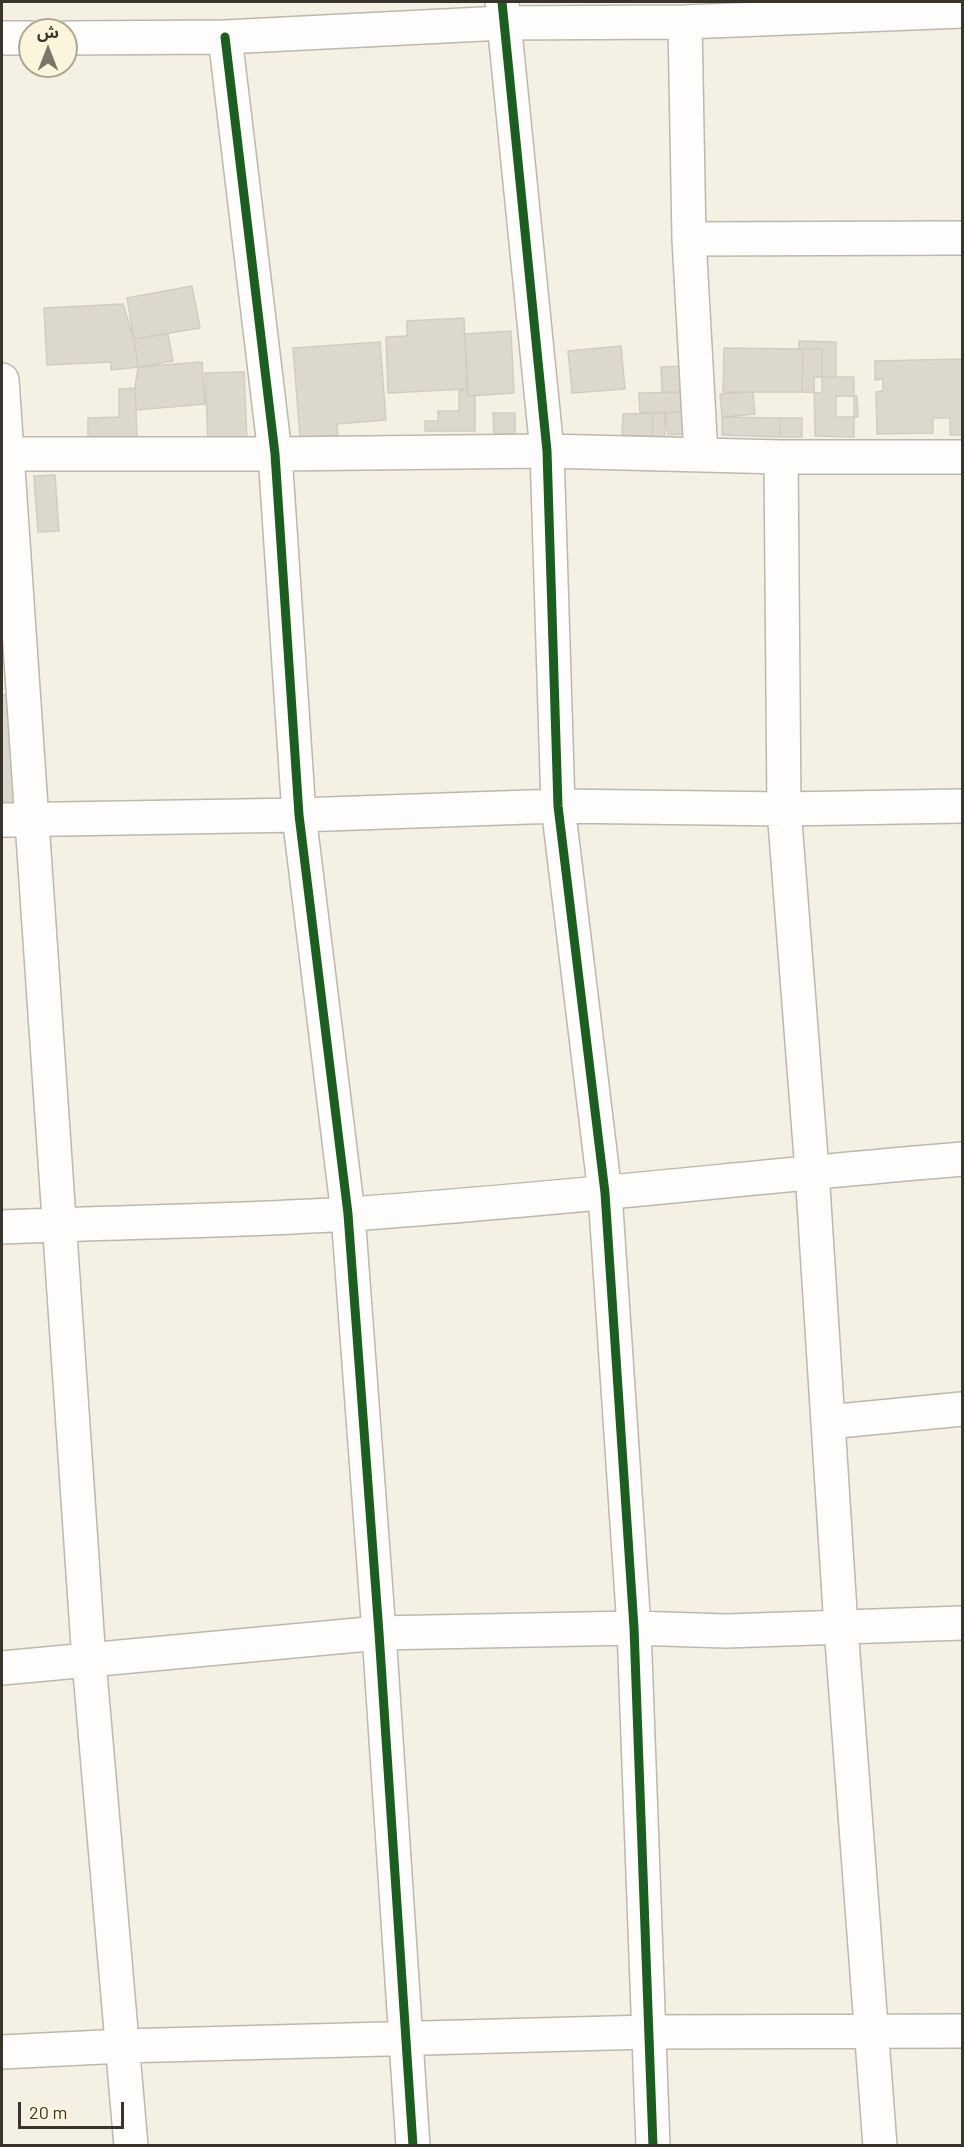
<!DOCTYPE html>
<meta charset="utf-8">
<style>
body{margin:0}
#map{position:relative;width:964px;height:2147px;overflow:hidden;background:#f5f0e4;font-family:Barlow,"Noto Sans Arabic",sans-serif}
canvas{display:block}
.frame{position:absolute;inset:0;border:3px solid #38342b;pointer-events:none}
.north{position:absolute;left:18px;top:18px;width:60px;height:60px;box-sizing:border-box;background:#fdf4dc;border:2px solid #aea795;border-radius:50%;rotate:0deg;font-size:16px;font-weight:700;line-height:24px;text-align:center;color:#38342b}
.north::after{content:'';display:block;margin:auto;width:21px;height:27px;background:#7a766c;clip-path:polygon(50% 0,100% 100%,50% 72%,0 100%)}
.scale{position:absolute;left:18px;top:2102px;width:106px;height:27px;box-sizing:border-box;border:3px solid #38342b;border-top:0;padding-left:8px;font-size:18px;line-height:21px;white-space:nowrap;color:#38342b;-webkit-text-stroke:4px #fdf4dc;paint-order:stroke}
</style>
<div id="map">
<canvas width="964" height="2147"></canvas>
<div class="frame"></div>
<div class="north">ش</div>
<div class="scale">20 m</div>
</div>
<script>
const g = document.querySelector('canvas').getContext('2d');
g.lineJoin = 'round';
function fill(path, color) { g.fillStyle = color; g.fill(path, 'evenodd'); }
function strokePath(path, color, width, dash) { g.strokeStyle = color; g.lineWidth = width; g.lineCap = dash ? 'butt' : 'round'; g.setLineDash(dash || []); g.stroke(path); }
const building = new Path2D(`
 M192 286 200 328 134 339 127 298Z
 M123 304 134 339 138 367 111 370V362L47 365 44 308Z
 M464 318 467 389 388 393 386 337 407 336V321Z
 M511 331 514 393 468 396 465 334Z
 M168 334 173 361 138 367 134 339Z
 M799 341 836 342V377H822V349H799Z
 M380 342 386 420 337 424 338 435 300 438 293 348Z
 M621 346 625 389 572 393 568 351Z
 M724 348 803 349 802 392H723Z
 M803 349H822V393L802 392Z
 M962 359V435H950V418H933V433L877 434 876 392 883 391V379L875 380V361Z
 M202 362 205 404 136 410 135 388 138 367Z
 M684 366 685 392H662L661 367Z
 M244 372 247 441 208 442 205 373Z
 M814 377H854V437L815 436Z
 M135 388 137 438 88 440V418L119 417V389Z
 M459 390 468 392V396H475V431H425V421H438V411H459Z
 M685 392V412L640 413 639 393Z
 M753 392 755 414 722 417 720 394Z
 M836 396H857L858 417H836Z
 M685 412 686 434 668 435 665 413Z
 M493 413H515V434H494Z
 M653 413H665V437L652 436Z
 M653 413 652 436 622 435 623 414Z
 M722 417 780 418V437L722 435Z
 M780 418H802V437H780Z
 M55 475 59 531 38 532 34 476Z
 M15 694 19 804 2 805V695Z`);
fill(building, '#ddd8ce');
strokePath(building, '#d2cdc4', 1.5);
const minor = new Path2D(`
 M502 2 547 451 558 806 605 1193 634 1628 653 2146
 M685 22 689 239 701 455
 M225 37 275 454 299 815 348 1214 379 1633 413 2146
 M2 38H30
 M66 38 225 37 503 23 685 22 962 11
 M689 239 962 238
 M2 380 89 1661 131 2146
 M2 454H275L547 451 781 457H962
 M781 457 784 809 812 1171 841 1627 880 2146
 M2 820 299 815 558 806 784 809 962 806
 M2 1227C117 1222 234 1221 350 1214 555 1200 758 1176 962 1159
 M828 1422 962 1409
 M2 1668 379 1633 634 1628 726 1631 962 1623
 M2 2052 123 2046 648 2032 962 2031`);
strokePath(minor, '#bcb8af', 36);
strokePath(minor, '#fefdfb', 33);
strokePath(new Path2D(`
 M502 2 547 451 558 806 605 1193 634 1628 653 2146
 M225 37 275 454 299 815 348 1214 379 1633 413 2146`), '#1b5e20', 9);
</script>
